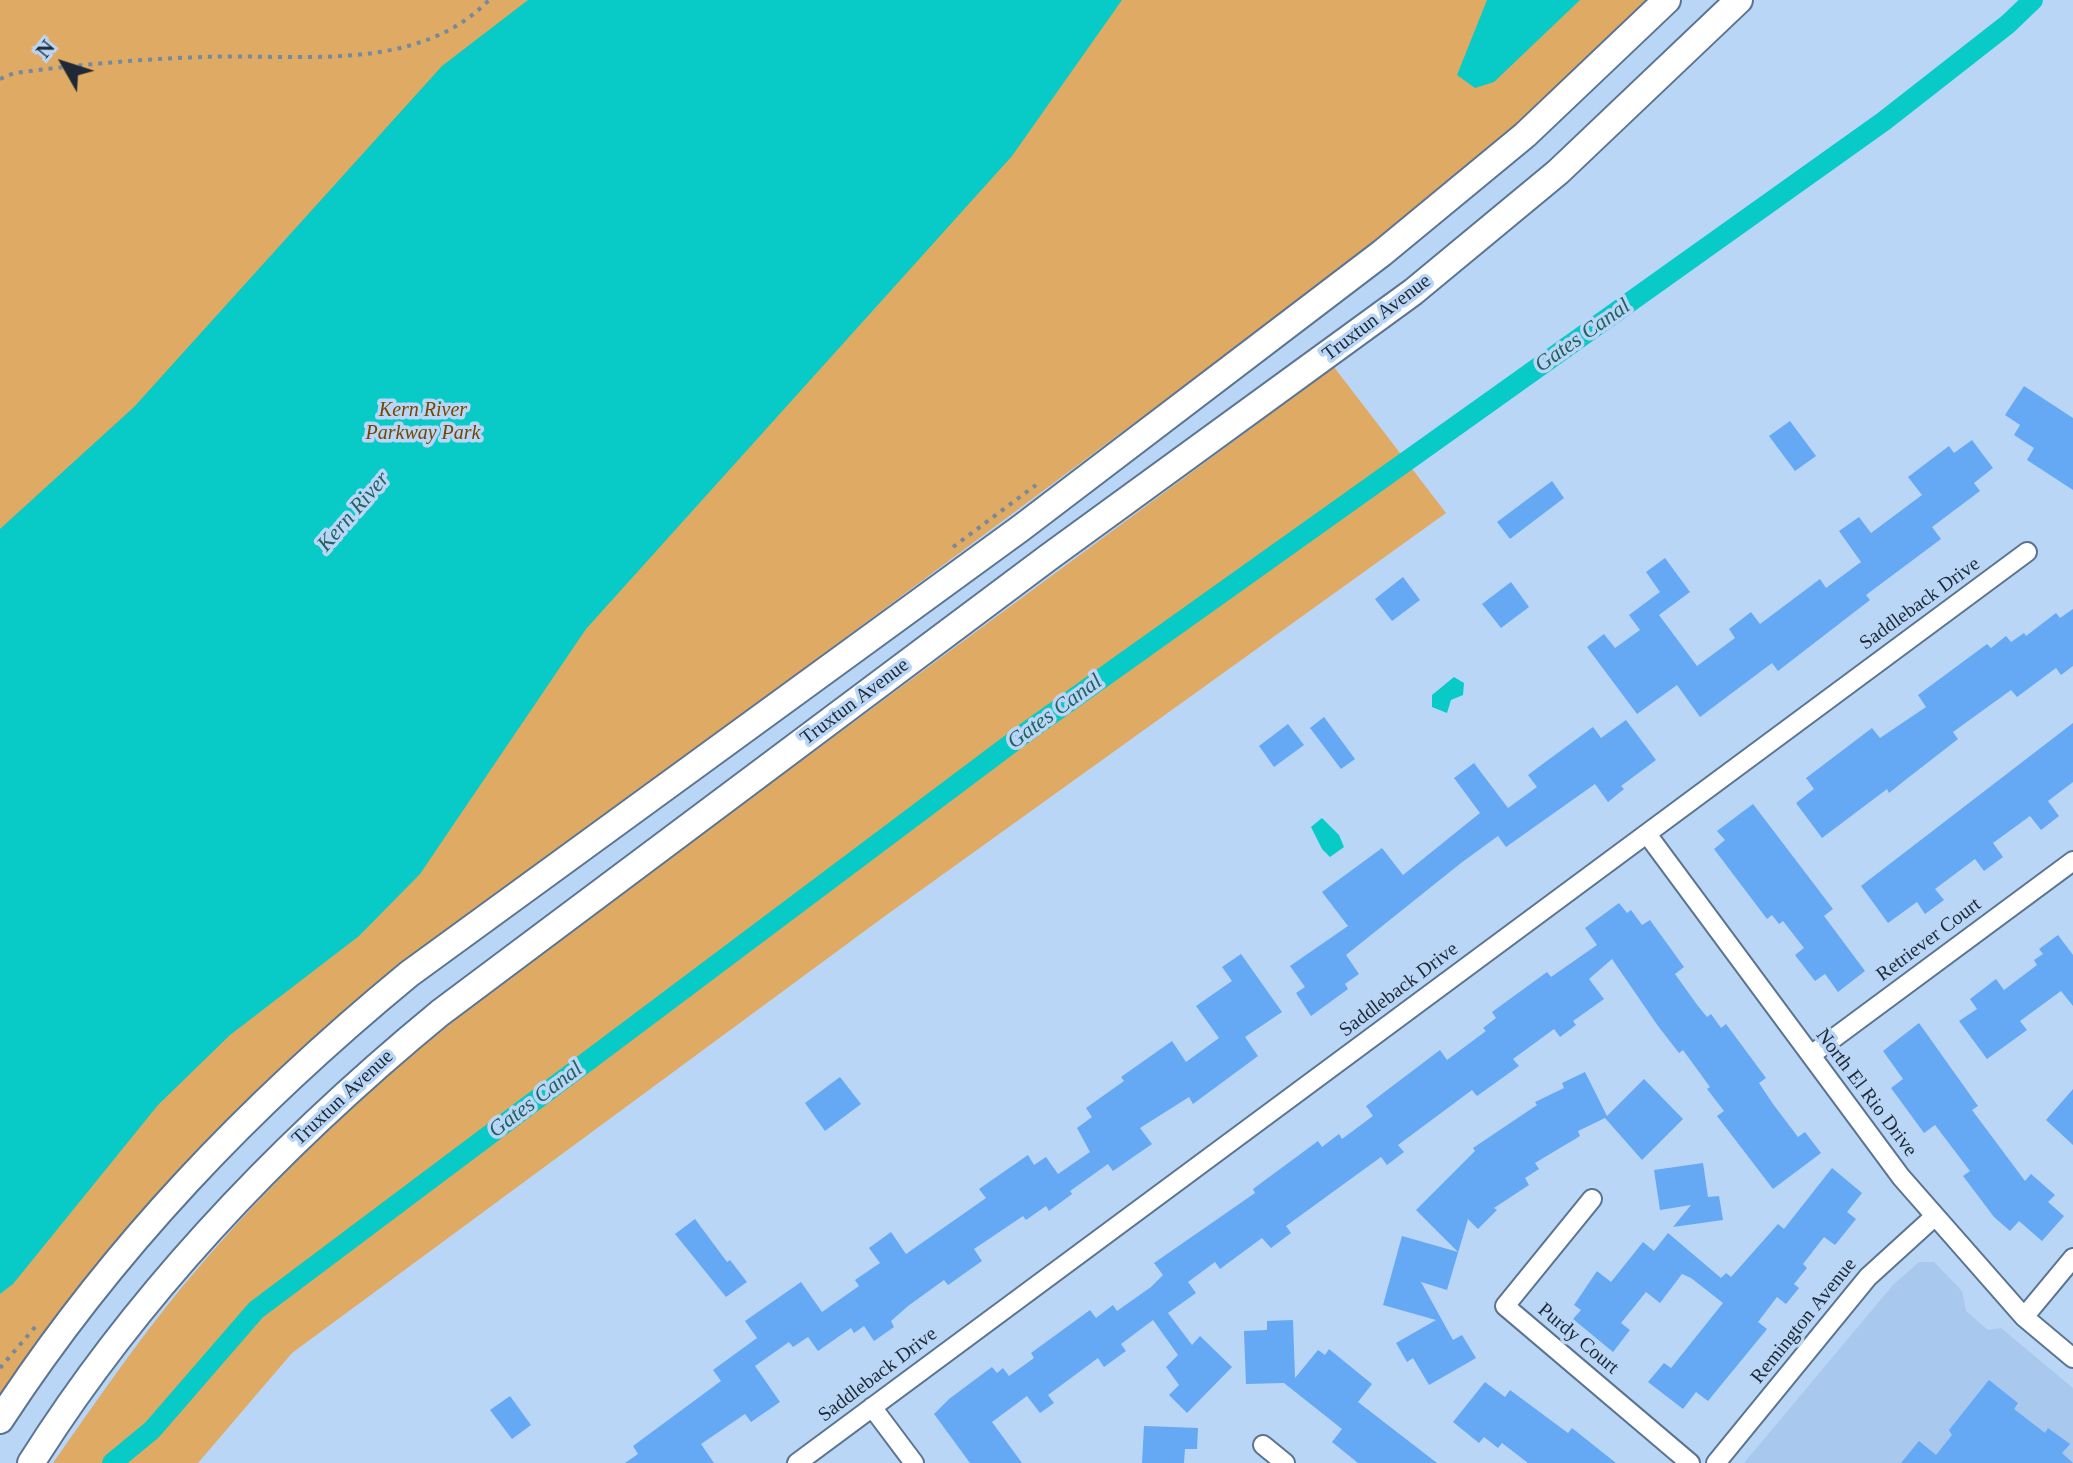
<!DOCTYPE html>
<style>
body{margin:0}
#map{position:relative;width:2073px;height:1463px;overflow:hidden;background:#bad6f6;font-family:"Times New Roman",serif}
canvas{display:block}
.north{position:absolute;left:24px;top:24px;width:80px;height:80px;-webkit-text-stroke:6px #bad6f6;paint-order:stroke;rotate:309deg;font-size:22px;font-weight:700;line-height:32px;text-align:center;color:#1e2935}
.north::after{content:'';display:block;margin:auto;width:28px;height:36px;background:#1e2935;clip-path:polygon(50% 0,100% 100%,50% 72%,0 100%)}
</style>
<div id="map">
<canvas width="2073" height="1463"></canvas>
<div class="north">N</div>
</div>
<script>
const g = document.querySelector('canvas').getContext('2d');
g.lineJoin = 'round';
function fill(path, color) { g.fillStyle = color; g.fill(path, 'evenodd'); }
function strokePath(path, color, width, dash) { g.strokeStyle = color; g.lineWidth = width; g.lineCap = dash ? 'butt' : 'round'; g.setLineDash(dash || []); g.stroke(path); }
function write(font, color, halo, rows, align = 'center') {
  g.font = font + ' "Times New Roman",serif'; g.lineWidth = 7; g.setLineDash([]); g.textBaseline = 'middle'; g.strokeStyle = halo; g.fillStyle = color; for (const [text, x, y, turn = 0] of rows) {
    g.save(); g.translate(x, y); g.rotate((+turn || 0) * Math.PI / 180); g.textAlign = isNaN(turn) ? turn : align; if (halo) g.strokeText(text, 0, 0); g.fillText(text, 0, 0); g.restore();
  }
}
fill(new Path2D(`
 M1919 1262H1934L1962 1291 1966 1311 1988 1330 2001 1328 2073 1388V1463H1744L1893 1285Z`), '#a8c8ed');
fill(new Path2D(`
 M0 0H1649L1477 161 1332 276 358 1000C220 1120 104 1246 0 1397Z
 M1334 367 1446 513 885 916 292 1353 198 1463H53C95 1403 136 1343 183 1286 279 1170 389 1069 509 977Z`), '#dfaa64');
fill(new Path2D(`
 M528 0H1122L1012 156 586 629 420 874 359 936 230 1035 158 1105 13 1284 0 1294V529L134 407 442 66Z
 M1487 0H1580L1494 82 1475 88 1457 75Z
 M1454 677 1464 683 1463 695 1451 700 1447 713 1432 707V695Z
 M1322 818 1339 835 1344 847 1330 857 1322 849 1311 827Z`), '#08cac6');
strokePath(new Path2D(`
 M112 1463 152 1430 256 1310 1025 733 1884 121 2008 24 2033 0`), '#08cac6', 20);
fill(new Path2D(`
 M2024 386 2073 418V490L2027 460 2034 448 2014 435 2020 425 2005 415Z
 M1790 421 1816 456 1795 471 1769 436Z
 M1972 440 1993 468 1974 483 1980 491 1932 527 1941 539 1866 595 1870 600 1778 671 1772 663 1700 717 1677 685 1637 714 1587 647 1604 634 1615 648 1640 630 1629 615 1660 592 1646 572 1665 558 1690 592 1659 615 1697 666 1735 638 1729 629 1751 612 1760 624 1820 579 1826 588 1861 562 1839 531 1859 517 1871 533 1922 495 1908 477 1949 446 1954 453Z
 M1552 481 1564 498 1510 539 1497 522Z
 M1403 577 1420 600 1392 621 1375 599Z
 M1511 582 1529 607 1501 628 1482 604Z
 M2073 609V666L2061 675 2056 668 2017 697 2011 690 1953 732 1958 739 1904 781 1889 793 1887 789 1822 838 1796 803 1814 789 1806 778 1872 728 1880 738 1926 707 1918 695 1987 644 1991 648 2006 636 2011 642 2024 633 2026 636 2056 613 2060 618Z
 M1324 717 1355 759 1341 769 1310 728Z
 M1626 720 1656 760 1621 786 1624 789 1608 802 1595 784 1506 847 1498 836 1461 863 1346 955 1359 974 1345 984 1348 989 1311 1016 1296 993 1305 987 1290 966 1348 926 1322 892 1382 848 1403 875 1480 813 1454 778 1474 763 1508 808 1537 787 1528 775 1544 763 1593 727 1601 738Z
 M2073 723V782L2048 801 2059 816 2041 830 2030 816 1993 843 2003 857 1984 871 1975 859 1935 889 1944 900 1925 914 1917 902 1888 923 1861 886Z
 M1288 724 1304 745 1274 767 1259 746Z
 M1753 804 1833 909 1824 916 1865 971 1838 992 1825 974 1815 981 1795 955 1804 948 1783 921 1779 924 1772 915 1767 919 1714 849 1725 840 1717 831Z
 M1619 903 1627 913 1631 910 1642 925 1650 920 1684 967 1675 974 1698 1006 1707 1017 1711 1014 1721 1028 1726 1024 1766 1078 1759 1083 1773 1104 1798 1137 1805 1132 1821 1153 1773 1189 1717 1116 1724 1111 1707 1089 1710 1087 1683 1050 1679 1053 1658 1026 1612 959 1589 979 1604 999 1573 1021 1576 1025 1560 1037 1554 1029 1513 1059 1519 1066 1477 1096 1472 1090 1398 1145 1404 1152 1387 1165 1381 1157 1286 1226 1291 1233 1271 1248 1262 1238 1220 1269 1215 1262 1188 1282 1196 1293 1168 1313 1192 1345 1200 1336 1232 1367 1187 1413 1169 1395 1179 1385 1166 1367 1178 1355 1153 1320 1121 1344 1126 1351 1104 1367 1098 1358 1048 1395 1054 1403 1040 1413 1027 1396 992 1422 1022 1463H970L934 1414 949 1399 992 1367 997 1373 1003 1368 1009 1376 1034 1358 1031 1353 1090 1310 1096 1318 1113 1305 1117 1311 1151 1287 1163 1275 1154 1263 1255 1193 1253 1189 1318 1141 1322 1147 1339 1134 1342 1139 1373 1116 1366 1106 1440 1050 1447 1060 1486 1031 1483 1028 1496 1018 1492 1012 1547 972 1551 977 1597 945 1585 928Z
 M2058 935 2073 955V1006L2061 991 2020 1021 2027 1030 1987 1059 1959 1021 1977 1009 1970 999 1996 979 2004 990 2037 965 2034 960 2043 954 2039 949Z
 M1241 954 1282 1012 1245 1037 1258 1056 1193 1104 1189 1097 1140 1128 1152 1144 1113 1171 1108 1164 1070 1191 1072 1194 1049 1211 1046 1206 1026 1220 1023 1216 974 1249 982 1261 948 1285 944 1280 908 1306 891 1321 894 1327 874 1341 864 1326 854 1333 851 1328 818 1351 808 1337 793 1347 789 1342 755 1366 780 1402 751 1422 745 1414 701 1444 714 1463H625L638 1454 633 1446 721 1381 713 1370 757 1338 745 1321 801 1282 822 1312 859 1286 855 1280 880 1263 869 1248 891 1232 906 1254 986 1198 979 1189 1028 1155 1034 1165 1046 1157 1058 1174 1090 1152 1077 1128 1092 1117 1086 1108 1124 1081 1121 1077 1172 1041 1186 1062 1219 1038 1196 1006 1232 981 1222 967Z
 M1919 1023 1978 1106 1972 1110 2025 1181 2031 1174 2055 1195 2048 1202 2064 1216 2042 1241 2019 1221 2010 1231 1994 1217 1963 1176 1970 1171 1935 1125 1924 1133 1891 1088 1903 1079 1883 1051Z
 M1585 1072 1607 1116 1644 1079 1683 1119 1642 1160 1605 1118 1578 1131 1580 1136 1535 1163 1539 1169 1525 1178 1529 1185 1494 1208 1497 1210 1478 1229 1468 1219 1447 1290 1421 1282 1453 1340 1462 1335 1476 1358 1429 1385 1413 1358 1407 1362 1396 1343 1436 1320 1383 1305 1402 1236 1458 1252 1416 1210 1475 1151 1473 1148 1537 1105 1535 1102 1564 1088 1562 1083Z
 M840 1077 861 1104 825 1131 805 1103Z
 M2073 1089V1145L2046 1120Z
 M1703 1163 1708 1197 1719 1196 1723 1220 1673 1227 1691 1205 1660 1210 1654 1170Z
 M1832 1168 1862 1193 1847 1212 1856 1219 1835 1245 1824 1237 1803 1264 1807 1268 1794 1284 1799 1288 1786 1304 1777 1297 1758 1322 1767 1329 1708 1401 1696 1392 1683 1409 1648 1382 1664 1363 1671 1368 1723 1303 1691 1278 1682 1274 1660 1303 1646 1292 1621 1323 1630 1330 1613 1352 1573 1319 1581 1310 1574 1305 1597 1271 1611 1282 1643 1242 1654 1251 1668 1233 1721 1278 1726 1273 1731 1277 1778 1224 1784 1229Z
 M695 1219 727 1262 730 1260 747 1282 726 1297 675 1234Z
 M1293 1320 1295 1378 1318 1350 1325 1355 1329 1349 1372 1384 1358 1402 1437 1463H1358L1332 1442 1342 1429 1284 1383 1246 1384 1244 1331 1267 1330V1321Z
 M1989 1380 2018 1403 2014 1409 2045 1433 2048 1428 2070 1444 2062 1453 2073 1463H1901L1919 1441 1936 1455 1952 1435 1949 1430Z
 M1485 1382 1505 1397 1510 1390 1568 1433 1572 1428 1616 1463H1528L1502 1443 1498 1448 1484 1437 1479 1443 1453 1422Z
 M510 1396 531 1425 512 1439 490 1410Z
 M1144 1426 1198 1428 1197 1449H1185L1184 1463H1142Z`), '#65a8f3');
const minor = new Path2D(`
 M1647 834 1901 1177 2024 1317 2073 1358
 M1811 1055 2073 861
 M1592 1199 1505 1306 1690 1463
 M2024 1317 2073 1258
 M872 1407 914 1463
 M1263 1445 1285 1463
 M797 1463 2027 552
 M1716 1463 1868 1277 1934 1217`);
const secondary = new Path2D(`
 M0 1420C113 1247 250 1105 409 974L1021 528 1382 253 1525 135 1667 0
 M31 1463C140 1290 282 1143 440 1013L1049 557 1413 292 1558 172 1739 0`);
strokePath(minor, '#5b7491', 22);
strokePath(secondary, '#5b7491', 30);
strokePath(new Path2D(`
 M0 79 14 73C77 65 139 59 203 57 297 53 416 75 489 0
 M953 547 1036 485
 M0 1368 36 1326`), '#7589a0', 4, [4, 6]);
strokePath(minor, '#fff', 18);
strokePath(secondary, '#fff', 26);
write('20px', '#1e2935', '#bad6f6', [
 ["Truxtun Avenue",1377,318,-37],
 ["Saddleback Drive",1920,604,-36],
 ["Truxtun Avenue",855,702,-37],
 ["Retriever Court",1929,940,-37],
 ["Saddleback Drive",1399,990,-37],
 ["North El Rio Drive",1866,1093,53],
 ["Truxtun Avenue",343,1098,-43],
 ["Remington Avenue",1804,1321,-51],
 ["Purdy Court",1578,1339,40],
 ["Saddleback Drive",878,1375,-37]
]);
write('italic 20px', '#724800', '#bad6f6', [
 ["Kern River",423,411],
 ["Parkway Park",423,434]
]);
write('italic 22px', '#22615f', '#bad6f6', [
 ["Gates Canal",1583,336,-35],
 ["Kern River",354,512,-49],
 ["Gates Canal",1055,712,-36],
 ["Gates Canal",536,1100,-37]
]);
</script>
